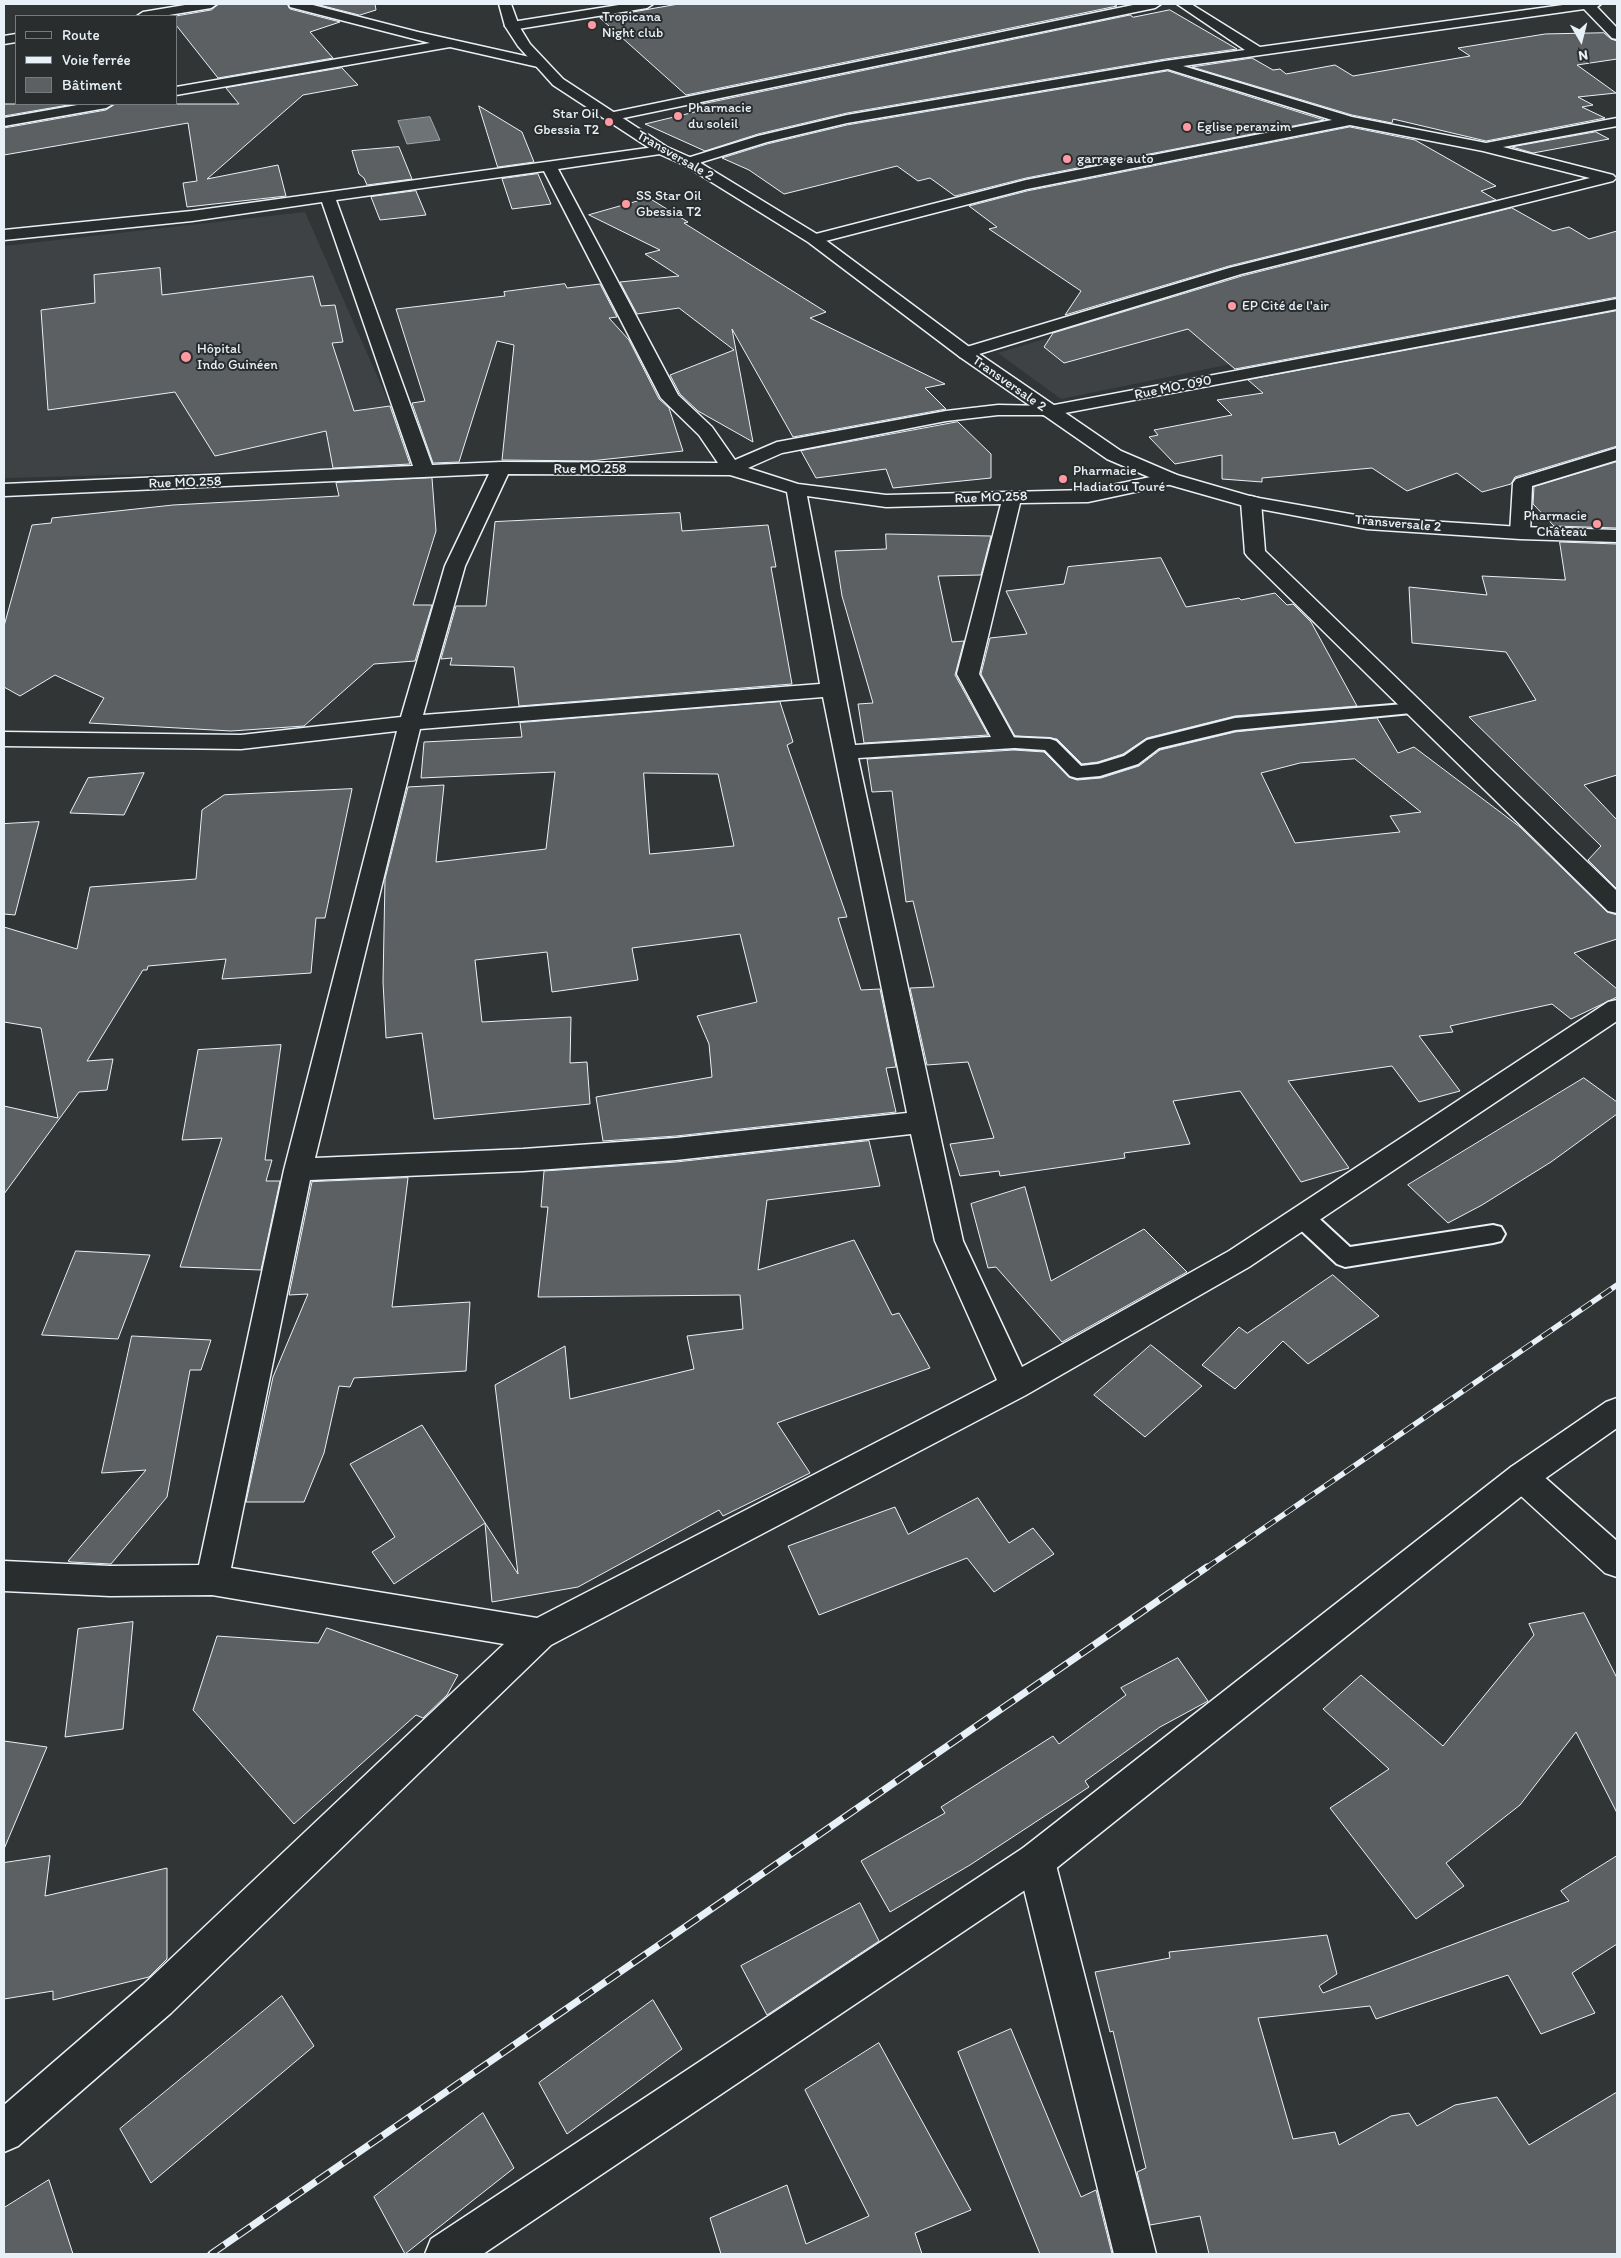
<!DOCTYPE html>
<meta charset="utf-8">
<style>
body{margin:0}
#map{position:relative;width:1621px;height:2258px;overflow:hidden;background:#323536;font-family:Itim,sans-serif}
canvas{display:block}
.frame{position:absolute;inset:0;border:5px solid #e8f1f8;pointer-events:none}
.legend{position:absolute;left:15px;top:15px;width:162px;height:90px;box-sizing:border-box;background:#2a2d2e;border:1px solid #767b7f;margin:0;padding:6px 9px;list-style:none;font-size:15px;color:#e8f1f8}
.legend li{display:flex;align-items:center;gap:10px;height:25px}
.legend b{width:25px;border:1px solid #767b7f}
.north{position:absolute;left:1556px;top:15px;width:50px;height:50px;-webkit-text-stroke:4px #2a2d2e;paint-order:stroke;rotate:172deg;font-size:14px;font-weight:700;line-height:20px;text-align:center;color:#e8f1f8}
.north::after{content:'';display:block;margin:auto;width:18px;height:22px;background:#e8f1f8;clip-path:polygon(50% 0,100% 100%,50% 72%,0 100%)}
</style>
<div id="map">
<canvas width="1621" height="2258"></canvas>
<div class="frame"></div>
<ul class="legend">
<li><b style="height:6px;background:#2a2d2e"></b>Route</li>
<li><b style="height:6px;background:#e8f1f8"></b>Voie ferrée</li>
<li><b style="height:14px;background:#5c6063"></b>Bâtiment</li>
</ul>
<div class="north">N</div>
</div>
<script>
const g = document.querySelector('canvas').getContext('2d');
g.lineJoin = 'round';
function fill(path, color) { g.fillStyle = color; g.fill(path, 'evenodd'); }
function strokePath(path, color, width, dash) { g.strokeStyle = color; g.lineWidth = width; g.lineCap = dash ? 'butt' : 'round'; g.setLineDash(dash || []); g.stroke(path); }
function write(font, color, halo, rows, align = 'center') {
  g.font = font + ' Itim,sans-serif'; g.lineWidth = 4; g.setLineDash([]); g.textBaseline = 'middle'; g.strokeStyle = halo; g.fillStyle = color; for (const [text, x, y, turn = 0] of rows) {
    g.save(); g.translate(x, y); g.rotate((+turn || 0) * Math.PI / 180); g.textAlign = isNaN(turn) ? turn : align; if (halo) g.strokeText(text, 0, 0); g.fillText(text, 0, 0); g.restore();
  }
}
fill(new Path2D(`
 M305 212 417 467 4 478V246Z
 M1264 274 1353 339 1061 399 998 353Z`), '#3f4244');
const water = new Path2D(`
 M430 117 440 140 407 144 398 121Z`);
fill(water, '#6e7376');
strokePath(water, '#9fa5aa', 1);
const building = new Path2D(`
 M219 4H287L290 9 340 22 310 32 333 58 218 78 176 25V16L211 10Z
 M316 4H375L376 10 360 15Z
 M679 4H1113L1117 6 686 95 600 18Z
 M1170 10 1237 49 1165 59 847 113 758 134 705 151 645 124 703 110 697 105 1130 15 1133 17Z
 M1604 33 1611 39 1617 41V59L1577 65 1616 93 1578 97 1593 105 1582 107 1605 118 1486 141 1393 119 1392 123 1352 115 1192 67 1252 58 1273 70 1280 69 1286 74 1335 65 1353 76 1470 56 1458 48 1545 34Z
 M342 68 358 85 303 95 207 179 278 165 286 196 187 207 183 183 197 181 188 123 4 155V128L106 110 115 104H239L226 88Z
 M1168 71 1324 120 1026 178 955 196 930 178 918 181 897 166 784 194 749 170 722 158 767 144 847 125Z
 M4 104H74L4 116Z
 M479 106 522 132 534 162 498 167Z
 M1350 127 1415 140 1496 186 1481 191 1496 200 1229 266 1065 315 1081 291 989 229 997 227 969 206 1027 191Z
 M1596 132 1609 139 1533 153 1512 147Z
 M399 147 412 179 367 185 364 178 359 174 352 151Z
 M538 174 551 204 512 209 502 179Z
 M416 191 426 215 380 220 371 197Z
 M649 198 688 222 684 223 826 312 810 318 945 384 925 388 946 409 793 437 732 329 753 442 698 411 680 394 670 375 734 350 679 308 637 314 620 282 679 276 645 254 660 250 589 215Z
 M1512 208 1553 231 1569 227 1589 239 1617 231V297L1235 369 1188 329 1064 363 1044 347 1053 333 1242 276Z
 M160 268 162 295 313 276 321 306 335 305 343 342 332 343 354 411 390 406 410 464 333 468 326 431 215 456 175 392 48 410 41 310 95 303 94 275Z
 M565 284 567 288 600 284 617 317 609 318 629 340 659 399 669 408 683 451 590 461 502 460 514 345 497 341 459 462 433 463 412 403 425 401 396 309 505 296 504 292Z
 M1617 311V446L1515 477 1511 484 1482 492 1457 473 1407 491 1372 468 1262 478V482L1222 479V455L1175 464 1149 437 1158 435 1154 430 1232 415 1217 400 1263 393 1248 380Z
 M958 422 991 454V478L893 488 886 469 816 478 801 451Z
 M1617 462V528L1554 526 1533 504 1534 487Z
 M432 478 436 531 413 605H432L415 661 374 664 304 726 231 731 89 723 104 698 55 675 20 696 4 687V626L32 525 51 523 52 518 173 505 339 496 336 483Z
 M680 513 682 531 768 525 776 567H771L792 684 519 706 514 667 450 665 452 658 441 659 456 606H486L495 522Z
 M886 534 991 536 981 575 938 576 952 642 964 641 955 675 988 735 864 743 858 704 873 703 842 596 835 551 886 549Z
 M1560 542 1617 544V775L1584 785 1617 820V889L1588 860 1601 846 1469 717 1536 700 1506 652 1412 643 1409 587 1487 595 1482 576 1565 580Z
 M1161 558 1186 607 1239 598 1241 600 1275 593 1287 605 1293 604 1311 622 1357 706 1235 716 1147 738 1123 754 1098 762 1082 764 1057 739 1015 736 981 674 990 638 1027 634 1006 591 1064 584 1068 567Z
 M780 702 793 742 787 745 847 917 838 918 861 990 880 989 896 1067 886 1068 896 1112 676 1136 603 1141 596 1097 712 1077 709 1044 697 1016 757 1002 740 934 632 948 638 980 552 992 547 952 475 960 482 1022 571 1017 570 1063 587 1062 590 1104 434 1119 422 1033 386 1038 383 982 385 879 408 787 444 785 436 862 546 849 555 772 421 778 424 742 522 737 520 723ZM644 773 718 774 734 846 650 854Z
 M1377 718 1398 753 1414 747 1520 827 1607 912 1617 915V939L1574 953 1617 989V997L1571 1019 1552 1004 1450 1026 1453 1032 1419 1036 1460 1091 1419 1102 1392 1066 1288 1081 1349 1168 1301 1182 1240 1091 1173 1101 1190 1144 1124 1153 1125 1158 1000 1176 999 1171 960 1176 950 1144 994 1138 968 1062 927 1065 910 988 934 987 913 901 906 902 892 791 872 792 867 759 1014 750 1044 752 1069 777 1077 780 1101 778 1139 766 1160 750 1235 732ZM1355 759 1421 812 1390 816 1400 832 1295 843 1261 773 1300 763Z
 M144 773 124 815 70 813 88 778Z
 M352 789 325 918H316L311 973 222 979 226 959 148 966 147 970H143L87 1061 113 1059 107 1090 79 1092 4 1194V1106L58 1118 41 1028 4 1022V927L77 949 90 887 196 879 202 810 224 795Z
 M39 822 15 915 4 914V824Z
 M281 1045 265 1160H272L266 1181H280L261 1270 180 1267 222 1138 182 1140 198 1050Z
 M1584 1078 1617 1102V1114L1551 1162 1482 1205 1448 1223 1408 1185Z
 M869 1141 880 1186 767 1200 758 1270 854 1240 892 1315 899 1313 930 1368 777 1423 810 1473 723 1516 719 1510 578 1587 492 1602 485 1523 394 1584 372 1552 395 1537 350 1464 422 1425 518 1574 495 1385 565 1346 570 1399 694 1369 687 1336 743 1329 740 1295 538 1297 548 1207H541L544 1171 676 1162Z
 M408 1178 392 1307 470 1302 466 1371 354 1378 350 1387 339 1386 324 1453 304 1502H246L273 1377 308 1294 289 1295 312 1182Z
 M1025 1187 1051 1281 1144 1229 1187 1272 1062 1342 996 1267 988 1268 971 1204Z
 M76 1251 150 1255 118 1339 42 1335Z
 M1333 1275 1379 1316 1308 1364 1283 1341 1235 1389 1202 1365 1239 1327 1247 1333Z
 M132 1336 211 1340 201 1370H190L167 1497 111 1564 71 1562 68 1561 146 1470 102 1473Z
 M1151 1345 1202 1386 1145 1437 1094 1395Z
 M978 1498 1009 1543 1033 1528 1054 1554 994 1592 967 1558 819 1615 788 1546 895 1507 908 1534Z
 M1584 1613 1617 1678V1813L1576 1732 1520 1805 1446 1863 1464 1886 1416 1919 1330 1808 1389 1769 1323 1709 1361 1675 1443 1746 1534 1635 1529 1624Z
 M133 1622 123 1729 65 1737 78 1629Z
 M327 1628 458 1675 447 1695 423 1718 416 1715 294 1824 193 1710 217 1636 318 1643Z
 M1178 1658 1208 1701 1160 1727 1085 1781 1089 1787 970 1865 890 1912 861 1861 945 1813 941 1807 1053 1736 1059 1744 1126 1695 1121 1688Z
 M4 1741 47 1747 4 1849Z
 M50 1856 45 1896 167 1868V1959L149 1977 53 2000V1991L4 1999V1863Z
 M1617 1856V1944L1572 1973 1595 2013 1541 2034 1508 1975 1376 2019 1370 2006 1258 2018 1293 2139 1335 2132 1339 2145 1391 2116 1409 2113 1417 2126 1455 2105 1497 2097 1529 2145 1617 2092V2254H1209L1200 2216 1150 2225 1137 2172 1146 2168 1113 2031 1110 2032 1095 1972 1170 1958 1169 1952 1327 1935 1337 1974 1319 1986 1323 1993 1569 1901 1561 1891Z
 M860 1903 879 1941 767 2015 741 1966Z
 M282 1996 314 2046 151 2183 120 2129Z
 M653 2000 682 2049 567 2134 539 2083Z
 M1011 2029 1081 2197 1096 2190 1112 2254H1040L958 2052Z
 M879 2043 971 2210 915 2233 922 2254H721L710 2218 787 2185 806 2244 869 2216 805 2090Z
 M483 2113 514 2168 405 2254 374 2197Z
 M49 2180 73 2254H4V2208Z`);
fill(building, '#5c6063');
strokePath(building, '#e8f1f8', 1);
const service = new Path2D(`
 M1416 703 1422 704 1425 708 1422 712 1235 730 1159 748 1138 764 1100 776 1077 778 1070 776 1045 750 1000 747 997 743 1000 739 1006 737 1050 739 1056 741 1081 766 1098 764 1124 756 1147 740 1235 718Z
 M1302 1208 1310 1210 1350 1247 1493 1225 1501 1227 1505 1234 1501 1241 1493 1243 1345 1267 1337 1264 1294 1224 1290 1217 1294 1210Z`);
const minor = new Path2D(`
 M191 4H217L211 8 163 16H137L143 12Z
 M289 4H309L418 32 543 60 545 63 538 67 450 47 176 95V87L430 43 290 7Z
 M625 4H653L647 8 512 30 505 26 512 22Z
 M1138 4H1161L1155 8 609 121 602 117 609 113Z
 M1177 4H1191L1260 47 1570 4H1601L1597 7 1617 28V39L1612 38 1584 9 1183 66 1352 117 1486 143 1617 118V126L1503 147 1613 175 1616 178 1613 181 1241 274 966 358 960 357 957 353 960 349 1229 268 1590 178 1483 151 1350 125 1027 189 814 244 806 239 808 236 1026 180 1332 120 1168 69 847 123 767 142 689 166 682 162 684 159 758 136 847 115 1165 61 1245 50Z
 M16 34V42L4 44V36Z
 M83 104H113L106 108 4 126V118Z
 M662 146 669 150 667 153 558 169 678 395 712 427 735 460 777 442 946 411 998 405 1049 406 1055 407 1058 411 1055 415H998L946 421 782 453 748 468 798 484 886 495 1088 490 1170 473 1177 475 1179 479 1177 483 1088 502 1020 503 979 674 1017 743 1014 748 858 758 963 1241 1022 1367 1229 1251 1608 1002 1617 1000V1021L1249 1267 1026 1395 551 1645 171 2013 18 2146 4 2152V2105L143 1985 504 1644 212 1595 110 1596 4 1591V1561L110 1566 199 1565 284 1170 397 731 241 749 4 746V732L241 735 401 717 445 566 489 474 4 496V484L413 466 322 202 192 221 4 240V230L192 211ZM544 171 661 398 699 435 718 463 501 462 432 465 336 200ZM508 474 730 475 787 492 820 684 423 715 465 566ZM807 496 886 507 1001 504 957 674 991 737 855 745ZM823 697 907 1113 676 1138 523 1149 315 1158 420 729ZM911 1134 935 1241 997 1380 537 1618 231 1568 310 1180 523 1171 676 1160Z
 M1617 448V460L1532 486 1530 533 1527 537H1513L1510 533 1513 483 1516 479Z
 M1251 496 1258 498 1261 502 1265 551 1617 891V913L1608 911 1248 557 1245 553 1241 502 1244 498Z
 M1522 1463 1533 1467 1617 1541V1577L1605 1573 1511 1487 1506 1477 1511 1467Z
 M1036 1842 1049 1848 1055 1861 1156 2254H1114L1017 1861 1023 1848Z`);
const tertiary = new Path2D(`
 M1617 299V309L1049 416 1043 415 1040 411 1043 407 1049 406Z
 M1617 1398V1428L1533 1487 1049 1874 483 2254H425L431 2239 1023 1848 1511 1467 1606 1402Z`);
const secondary = new Path2D(`
 M499 4H511L519 26 530 44 563 79 667 147 694 159 820 236 972 349 1121 451 1177 475 1253 497 1367 517 1520 527 1617 530V542L1520 539 1367 529 1244 506 1163 483 1107 459 960 357 808 242 684 165 657 153 553 85 518 46 505 26Z`);
strokePath(service, '#e8f1f8', 4);
strokePath(minor, '#e8f1f8', 3);
strokePath(tertiary, '#e8f1f8', 3);
strokePath(secondary, '#e8f1f8', 3);
fill(service, '#2a2d2e');
fill(minor, '#2a2d2e');
fill(tertiary, '#2a2d2e');
fill(secondary, '#2a2d2e');
const railFar1 = new Path2D(`
 M1206 1568 1617 1285`);
const rail = new Path2D(`
 M211 2254 1207 1567`);
strokePath(railFar1, '#e8f1f8', 5.5);
strokePath(rail, '#e8f1f8', 7);
strokePath(railFar1, '#2a2d2e', 4, [12]);
strokePath(rail, '#2a2d2e', 5, [16]);
for (const [x, y, r, color] of [
 [592,25,5,"#ff9aa2"],
 [678,116,5,"#ff9aa2"],
 [609,122,5,"#ff9aa2"],
 [1187,127,5,"#ff9aa2"],
 [1067,159,5,"#ff9aa2"],
 [626,204,5,"#ff9aa2"],
 [1232,306,5,"#ff9aa2"],
 [186,357,6,"#ff9aa2"],
 [1063,479,5,"#ff9aa2"],
 [1597,524,5,"#ff9aa2"]
]) { const dot = new Path2D(); dot.arc(x, y, r, 0, 2 * Math.PI); g.fillStyle = color; g.fill(dot); strokePath(dot, '#2a2d2e', 2); }
write('14px', '#e8f1f8', '#2a2d2e', [
 ["Tropicana",602,17],
 ["Night club",602,33],
 ["Pharmacie",688,108],
 ["du soleil",688,124],
 ["Star Oil",599,114,"right"],
 ["Gbessia T2",599,130,"right"],
 ["Eglise peranzim",1197,127],
 ["garrage auto",1077,159],
 ["SS Star Oil",636,196],
 ["Gbessia T2",636,212],
 ["EP Cité de l'air",1242,306],
 ["Hôpital",197,349],
 ["Indo Guinéen",197,365],
 ["Pharmacie",1073,471],
 ["Hadiatou Touré",1073,487],
 ["Pharmacie",1587,516,"right"],
 ["Château",1587,532,"right"]
], 'left');
write('14px', '#e8f1f8', '#2a2d2e', [
 ["Transversale 2",675,156,30],
 ["Transversale 2",1009,384,35],
 ["Rue MO. 090",1173,388,-11],
 ["Rue MO.258",590,469],
 ["Rue MO.258",185,483,-2],
 ["Rue MO.258",991,498,-2],
 ["Transversale 2",1398,524,5]
]);
</script>
